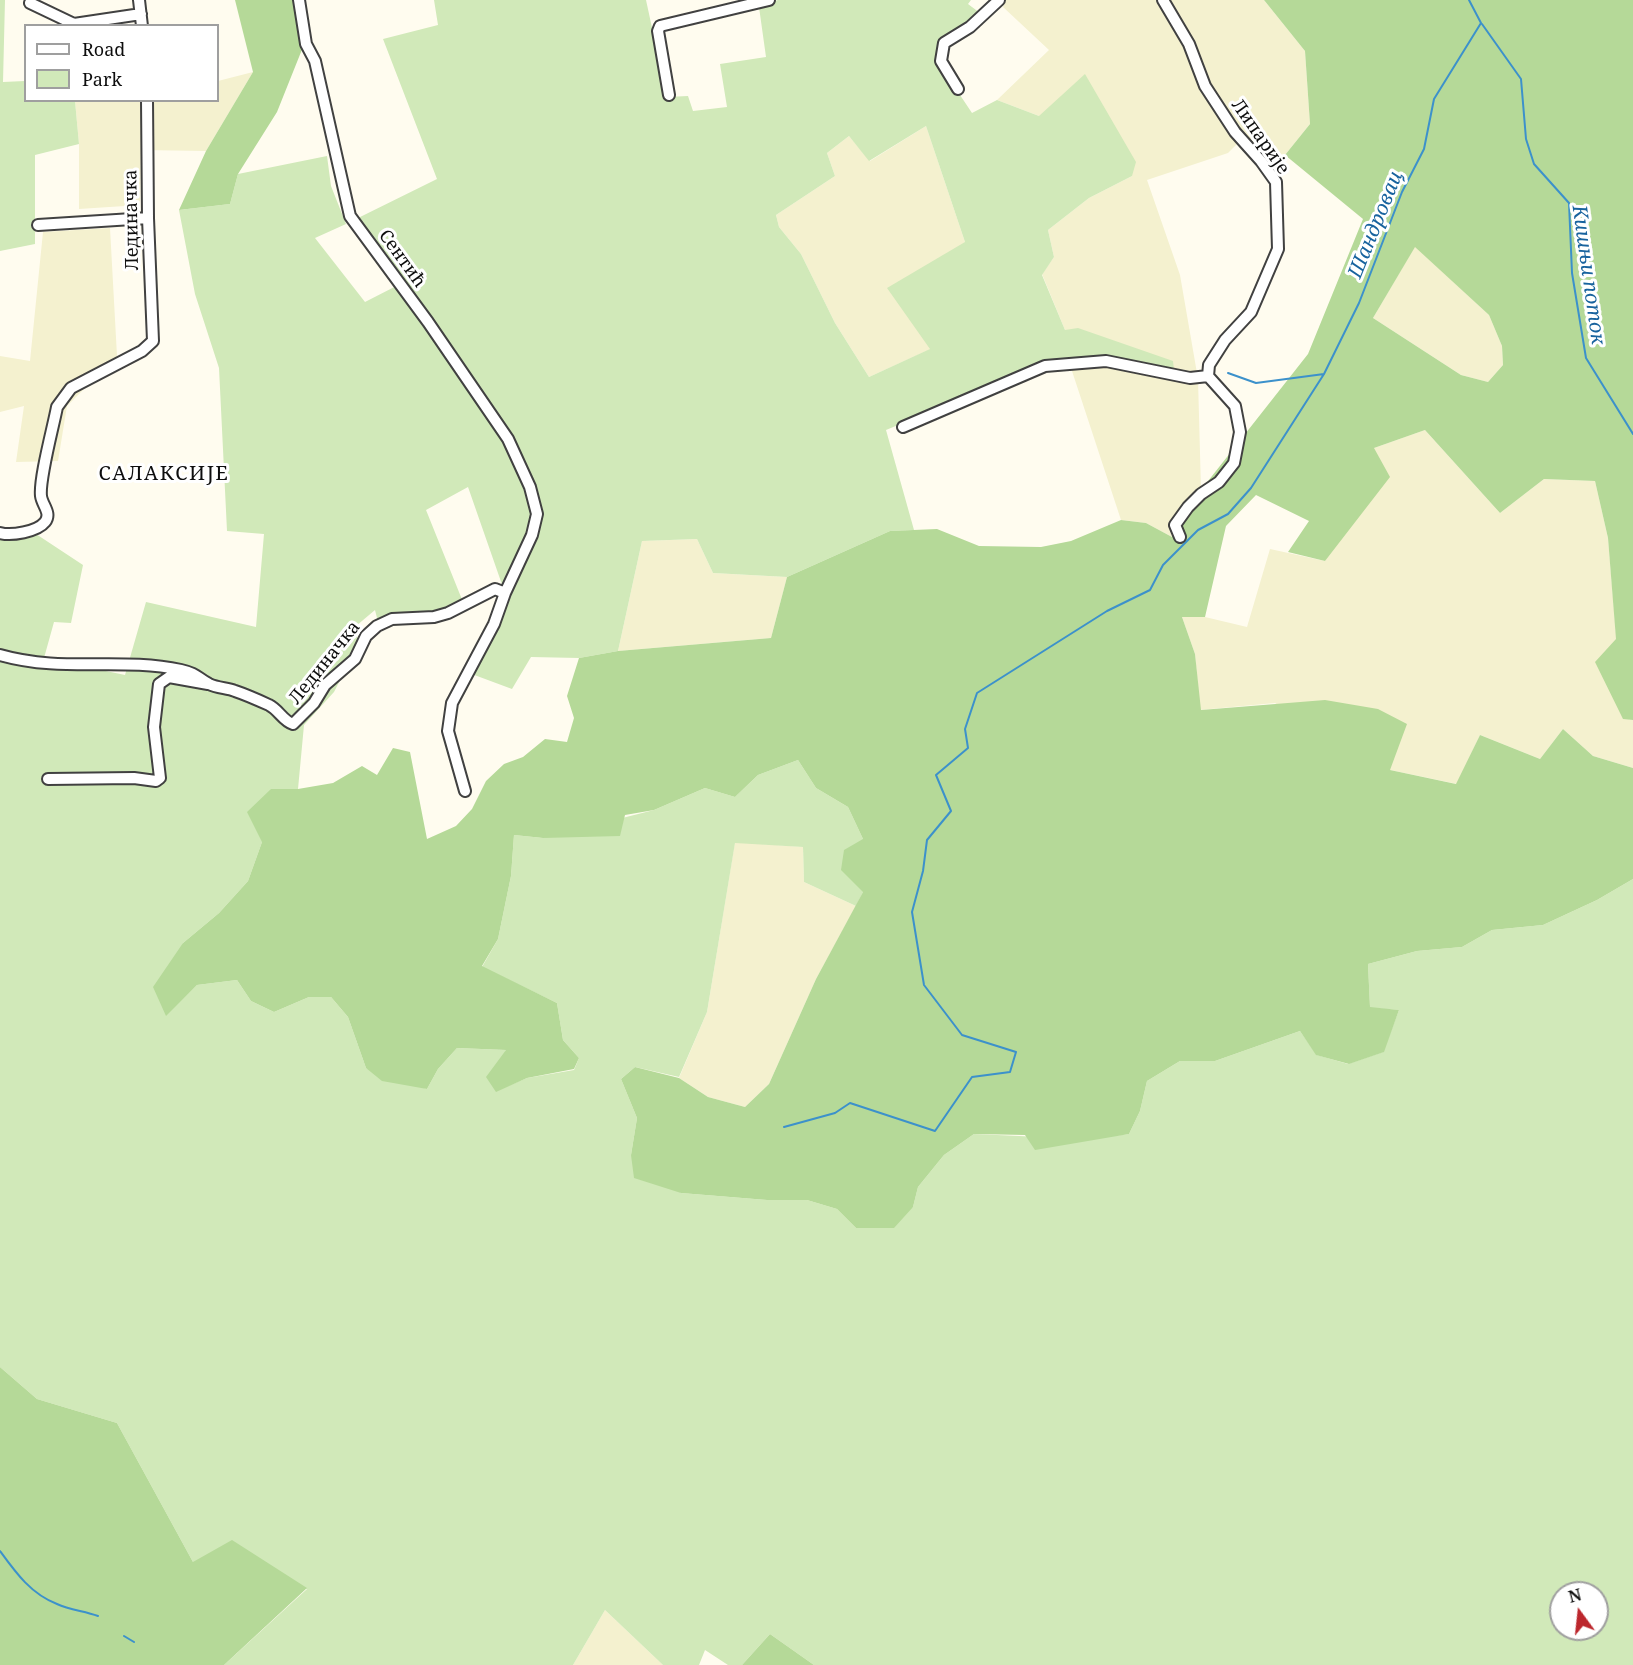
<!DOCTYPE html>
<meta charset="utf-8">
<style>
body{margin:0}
#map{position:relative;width:1633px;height:1665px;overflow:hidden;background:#fffcef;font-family:"Noto Serif",serif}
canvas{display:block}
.legend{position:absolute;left:24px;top:24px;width:195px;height:78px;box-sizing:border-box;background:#fff;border:2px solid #9f9f9f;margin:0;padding:8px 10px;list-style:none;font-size:18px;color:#0e0e0e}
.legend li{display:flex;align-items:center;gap:12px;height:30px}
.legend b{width:30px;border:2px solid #9f9f9f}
.north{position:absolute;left:1549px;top:1581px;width:60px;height:60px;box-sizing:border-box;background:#fff;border:2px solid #9f9f9f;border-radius:50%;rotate:345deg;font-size:16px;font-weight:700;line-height:24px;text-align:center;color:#0e0e0e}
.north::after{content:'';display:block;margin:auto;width:21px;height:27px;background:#bc272d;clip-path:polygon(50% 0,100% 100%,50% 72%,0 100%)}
</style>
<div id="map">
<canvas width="1633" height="1665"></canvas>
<ul class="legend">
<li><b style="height:8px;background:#fff"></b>Road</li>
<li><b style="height:16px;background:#d1e9b9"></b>Park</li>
</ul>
<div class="north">N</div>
</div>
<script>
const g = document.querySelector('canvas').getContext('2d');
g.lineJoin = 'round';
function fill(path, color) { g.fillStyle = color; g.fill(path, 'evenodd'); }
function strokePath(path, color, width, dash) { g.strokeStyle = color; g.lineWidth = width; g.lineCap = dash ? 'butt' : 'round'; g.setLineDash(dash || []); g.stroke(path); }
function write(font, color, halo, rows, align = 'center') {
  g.font = font + ' "Noto Serif",serif'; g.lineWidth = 6; g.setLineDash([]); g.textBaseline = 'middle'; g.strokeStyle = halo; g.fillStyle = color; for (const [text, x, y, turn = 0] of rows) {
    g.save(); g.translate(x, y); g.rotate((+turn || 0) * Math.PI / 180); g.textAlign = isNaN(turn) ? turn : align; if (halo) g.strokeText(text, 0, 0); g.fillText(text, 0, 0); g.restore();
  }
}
fill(new Path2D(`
 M1006 0H1264L1305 51 1310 124 1285 155 1270 162 1245 136 1228 153 1147 180 1180 275 1198 379 1201 490 1172 537 1146 523 1121 520 1071 368 1084 359 1141 362 1173 370 1065 330 1042 274 1054 257 1048 230 1089 198 1132 176 1039 116 997 100 1049 50 1003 7Z
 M253 72 206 151 141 150 140 205 79 209V144L75 101 218 100V81Z
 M926 126 965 242 931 349 869 377 835 323 801 254 779 227 776 215 835 176 827 153 849 136 870 161Z
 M110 228 117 356 67 406 58 461 16 462 24 406 0 412V356L30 361 43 232Z
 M1415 246 1489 315 1502 346 1503 365 1488 382 1461 375 1373 318Z
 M1425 430 1500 513 1544 479 1595 481 1608 538 1623 718 1633 720V768L1593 756 1563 729 1540 759 1480 735 1457 784 1390 770 1275 703 1200 710 1195 654 1182 617H1205L1247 627 1270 549 1325 561 1374 448Z
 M697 539 713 573 787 577 771 638 618 651 642 541Z
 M735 842 803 847 804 882 856 906 816 979 769 1084 745 1107 708 1097 679 1078 707 1012Z
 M605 1610 663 1665H573Z`), '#f4f1cf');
fill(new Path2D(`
 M0 0H5L3 82 25 81 26 100 75 101 79 144 35 155V244L0 251Z
 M434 0H646L667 97 688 96 693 111 727 107 720 64 766 57 759 7 778 0H971L968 4 980 13 953 32 943 54 956 89 972 113 997 100 1039 116 1085 74 1136 162 1132 176 1089 198 1048 230 1054 257 1042 275 1065 330 1078 328 1173 361 1174 370 1141 362 1084 359 1039 367 886 430 914 530 890 531 787 577 713 573 697 539 642 541 618 651 579 658 531 657 512 689 469 673 506 596 468 487 426 510 465 607 379 626 375 610 356 626 358 645 334 692 304 725 298 789H271L262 842 248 881 219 913 183 943 166 1015 197 985 237 980 251 1001 274 1012 309 997H331L348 1017 366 1068 427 1089 438 1069 457 1048 506 1050 496 1091 527 1078 574 1070 579 1058 563 1040 557 1003 482 967 498 939 511 876 514 835 543 838 654 810 705 788 735 797 758 775 798 760 816 788 848 807 863 839V892L856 906 804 882 803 847 735 843 707 1012 679 1077 635 1067 621 1079 637 1118 631 1155 681 1193 767 1200H807L837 1209 856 1228 913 1207 918 1187 944 1155 974 1134 1087 1139 1129 1134 1140 1111 1147 1081 1180 1061H1215L1300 1031 1317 1055 1348 1064 1383 1052 1399 1010 1370 1008 1368 964 1417 951 1462 947 1492 930 1543 925 1597 900 1633 879V1665H814L770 1634 742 1665H728L705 1650 699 1665H663L605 1610 573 1665H224L307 1589 193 1562 117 1423 37 1399 0 1367V533L36 534 83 565 71 623 54 622 44 658 125 675 146 602 256 627 264 534 227 531 219 368 195 294 179 210 230 204 238 174 327 156 331 186 346 224 315 238 365 302 406 281 354 220 437 179 383 39 438 25ZM926 126 965 242 887 288 930 349 869 377 835 323 801 254 779 227 776 215 835 176 827 153 849 136 869 161ZM1561 1593H1597V1629H1561Z`), '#d1e9b9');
fill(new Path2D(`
 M235 0H299L305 42 277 112 238 174 230 204 179 210 206 151 253 72Z
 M1264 0H1633V720L1623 719 1595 662 1616 639 1608 538 1595 481 1544 479 1500 513 1425 430 1374 448 1390 477 1325 561 1288 552 1309 521 1256 495 1226 526 1205 617H1182L1195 654 1201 710 1325 700 1378 709 1407 724 1390 770 1456 784 1480 735 1540 759 1563 729 1593 756 1633 768V879L1597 900 1543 925 1492 930 1462 947 1417 951 1368 964 1370 1007 1399 1010 1384 1052 1349 1064 1316 1055 1300 1031 1215 1061H1180L1147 1081 1140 1111 1129 1134 1035 1150 1025 1135 974 1134 944 1155 918 1187 913 1207 894 1228H856L837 1209 807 1200H767L681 1193 634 1178 631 1155 637 1118 621 1079 635 1067 679 1078 708 1097 745 1107 769 1084 816 979 863 892 841 870 844 850 863 839 848 807 816 788 798 760 758 775 735 797 705 788 654 810 625 815 620 836 543 838 514 835 511 876 498 939 482 966 557 1003 563 1040 579 1058 574 1069 527 1078 496 1092 486 1077 506 1050 457 1048 438 1069 427 1089 382 1081 366 1068 348 1017 331 997H309L274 1012 251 1001 237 980 197 985 166 1016 153 987 183 943 219 913 248 881 262 842 247 812 271 789H298L333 783 362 766 377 775 393 748 410 752 427 839 456 826 472 809 486 781 504 764 523 757 545 739 567 742 574 718 567 696 579 658 618 651 771 638 787 577 890 531 937 529 979 546 1041 547 1071 541 1121 520 1146 523 1172 537 1174 518 1201 490 1308 354 1363 219 1285 155 1310 124 1305 51ZM1415 247 1489 315 1502 346 1503 365 1488 382 1461 375 1373 318Z
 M0 1367 37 1399 117 1423 193 1562 232 1540 307 1588 224 1665H0Z
 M770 1634 814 1665H742Z`), '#b5d998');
strokePath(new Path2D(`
 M1482 24 1521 79 1526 139 1534 164 1569 203 1572 273 1586 358 1633 434
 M1228 373 1256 383 1324 374 1359 303 1402 192 1424 149 1434 99 1481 23 1469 0
 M784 1127 835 1113 850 1103 935 1131 972 1077 1010 1072 1016 1052 962 1035 924 985 912 912 923 871 927 840 951 811 936 775 968 748 965 729 977 693 1107 611 1150 590 1163 565 1198 530 1228 514 1251 488 1324 374
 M0 1551C16 1573 31 1594 57 1604 70 1610 84 1611 98 1616
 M124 1636 134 1642`), '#3c91cb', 2);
const minor = new Path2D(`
 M139 0 142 26
 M1163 0 1189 44 1205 86 1235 132 1261 161 1276 182 1278 249 1251 312 1225 340 1209 365 1208 376 1235 406 1240 432 1234 463 1219 482 1201 494 1188 507 1175 525 1180 537
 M30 3 74 24 141 14
 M958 89 941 61 944 43 970 27 999 0
 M669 95 658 31 660 26 769 0
 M38 225 148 218
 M903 427 1045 366 1106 361 1190 378 1208 376
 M0 533C11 536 37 532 45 522 52 513 42 505 41 496 39 479 53 428 57 407L71 388 142 351 153 341 148 218 147 100
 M0 655C63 673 120 657 181 670 198 674 196 677 209 684 217 688 227 688 235 691 247 695 258 700 269 705 279 710 283 721 293 724L314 703 325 685 355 659 366 636 377 626 392 619 434 617 448 613 495 589 505 593 532 535 537 514 530 487 508 439 428 322 350 216 315 61 306 44 299 0
 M48 779 134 778 156 781 160 778 154 727 159 684 169 677 208 684
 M465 791 448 731 452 703 494 624 505 593`);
strokePath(minor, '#414141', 14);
strokePath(minor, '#fff', 10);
write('18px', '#0e0e0e', '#fff', [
 ["Липарије",1260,137,55],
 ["Лединачка",132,220,-91],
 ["Сентић",402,259,54],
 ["Лединачка",325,663,-51]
]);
write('italic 20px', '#18639e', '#fff', [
 ["Шандровац",1376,225,-68],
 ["Кишњи поток",1588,275,82]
]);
g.letterSpacing = '1.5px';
write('20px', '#0e0e0e', '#fff', [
 ["САЛАКСИЈЕ",164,474]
]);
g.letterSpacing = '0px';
</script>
